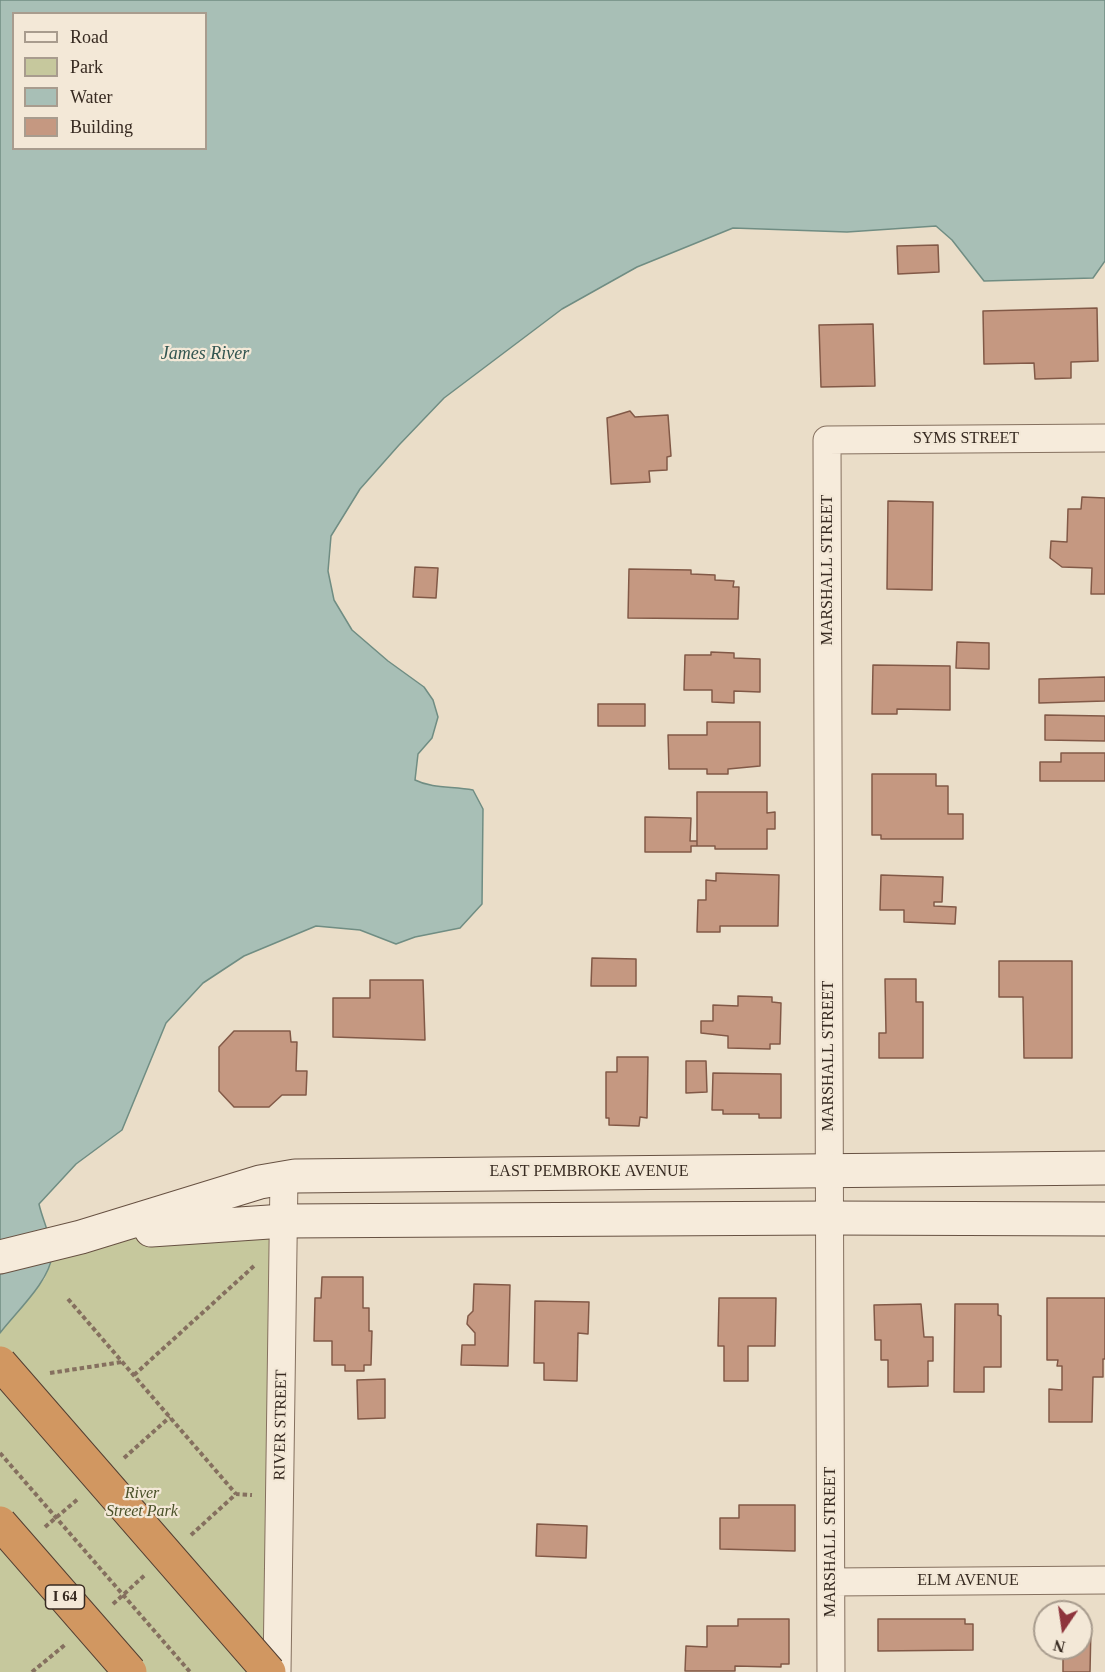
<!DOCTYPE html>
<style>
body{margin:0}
#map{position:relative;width:1105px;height:1672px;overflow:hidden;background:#eaddc8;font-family:Georgia,serif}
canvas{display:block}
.legend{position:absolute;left:12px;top:12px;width:195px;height:138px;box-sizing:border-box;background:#f3e8d7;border:2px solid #a89c8e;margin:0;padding:8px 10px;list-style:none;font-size:18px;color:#372a21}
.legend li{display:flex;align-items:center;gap:12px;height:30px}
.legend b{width:30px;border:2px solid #a89c8e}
.north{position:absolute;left:1033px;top:1600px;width:60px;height:60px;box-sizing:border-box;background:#f3e8d7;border:2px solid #a89c8e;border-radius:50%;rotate:193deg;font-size:16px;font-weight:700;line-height:24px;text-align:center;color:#372a21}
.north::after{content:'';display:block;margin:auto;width:21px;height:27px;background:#8e343c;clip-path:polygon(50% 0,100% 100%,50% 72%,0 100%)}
</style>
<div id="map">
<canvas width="1105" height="1672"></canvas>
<ul class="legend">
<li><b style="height:8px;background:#f6ebdb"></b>Road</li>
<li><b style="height:16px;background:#c6c89d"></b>Park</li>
<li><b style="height:16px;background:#a8bfb6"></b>Water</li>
<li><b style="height:16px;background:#c59881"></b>Building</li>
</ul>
<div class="north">N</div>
</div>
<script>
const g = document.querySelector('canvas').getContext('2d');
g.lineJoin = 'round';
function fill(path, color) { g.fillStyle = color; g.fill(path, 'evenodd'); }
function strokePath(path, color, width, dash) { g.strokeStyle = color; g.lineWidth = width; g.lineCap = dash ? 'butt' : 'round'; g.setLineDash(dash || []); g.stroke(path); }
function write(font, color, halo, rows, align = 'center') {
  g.font = font + ' Georgia,serif'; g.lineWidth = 4.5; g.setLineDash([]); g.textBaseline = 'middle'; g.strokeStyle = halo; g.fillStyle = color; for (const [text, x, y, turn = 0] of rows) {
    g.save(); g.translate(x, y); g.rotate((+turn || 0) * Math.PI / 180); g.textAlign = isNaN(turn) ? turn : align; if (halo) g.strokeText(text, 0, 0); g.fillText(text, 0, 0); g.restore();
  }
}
fill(new Path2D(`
 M285 1218 283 1672H0V1333L21 1304 45 1278 52 1254 131 1235Z`), '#c6c89d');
const water = new Path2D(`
 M0 0H1105V261L1093 278 984 281 952 240 936 226 847 232 733 228 637 267 562 309 444 398 399 445 360 489 331 536 328 571 334 600 352 630 388 661 424 687 433 700 438 717 432 738 418 754 415 780C433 789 453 786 473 790L483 809 482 904 460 928 415 937 396 944 360 930 316 926 244 956 203 983 166 1023 122 1130 76 1164 39 1204C42 1219 53 1240 52 1255 50 1281 16 1312 0 1333ZM14 14H206V148H14Z`);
fill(water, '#a8bfb6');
strokePath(water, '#708d83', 1.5);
const building = new Path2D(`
 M938 245 939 272 898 274 897 246Z
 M1097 308 1098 361 1071 362V378L1035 379 1034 363 984 364 983 311Z
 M873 324 875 386 821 387 819 325Z
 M630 411 635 417 668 415 671 456 667 457V470L649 471 650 482 611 484 607 418Z
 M1082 497 1105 498V594H1091L1092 568 1062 567 1050 558 1051 541 1067 542 1068 509H1081Z
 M888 501 933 502 932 590 887 589Z
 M415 567 438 568 436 598 413 597Z
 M629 569 691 570V574L715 575V580L734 581 733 587H739L738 619 628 618Z
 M957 642 989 643V669L956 668Z
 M711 652 734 653V658L760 659V692L734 691V703L712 702V690H684L685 655H711Z
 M873 665 950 666V710L897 709V714H872Z
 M1105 677V701L1039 703V679Z
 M598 704H645V726H598Z
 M1045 715 1105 716V741L1045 740Z
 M707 722H760V766L728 769V774H707V769H669L668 735H707Z
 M1061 753H1105V781H1040V762H1061Z
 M872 774H936V786H948V814H963V839H881V835H872Z
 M697 792H767V813L775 812V829H767V849H715V846H697Z
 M645 817 691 818 690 841H697V846H691V852H645Z
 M716 873 779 875 778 926H720V932H697L698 900H706V880L716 881Z
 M881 875 943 877 942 902H934V906L956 907 955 924 904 922V910H880Z
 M592 958 636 959V986H591Z
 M999 961H1072V1058H1024L1023 997H999Z
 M885 979H916V1002H923V1058H879V1033H886Z
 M370 980H423L425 1040 333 1037V998H370Z
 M738 996 772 997V1002L781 1003 780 1044H770V1049L728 1048V1036L701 1033V1021H713V1005L738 1006Z
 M234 1031H290L291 1042H297L296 1071H307L306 1095H282L269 1107H234L219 1091V1047Z
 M617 1057H648L647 1118 640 1117 639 1126 609 1125V1118H606V1072H617Z
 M686 1061H706L707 1092 686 1093Z
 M713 1073 781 1074V1118H759V1114H723V1110H712Z
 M322 1277H363V1308H369V1331H372L371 1365H364V1371H345V1365H332V1341H314L315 1298H321Z
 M474 1284 510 1285 508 1366 461 1365 462 1345H475V1333L467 1324 468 1316 473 1311Z
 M719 1298H776L775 1346H748V1381H724V1346H718Z
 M1047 1298H1105V1359H1103V1377H1093L1092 1422H1049V1389L1062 1390V1366H1057L1058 1360H1047Z
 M535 1301 589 1302 588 1334 578 1333 577 1381 544 1380V1363H534Z
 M921 1304 924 1337H933V1361H928V1386L888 1387V1360H881V1340H875L874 1305Z
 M955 1304H998V1315L1001 1316V1367H984V1392H954Z
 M385 1379V1418L358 1419 357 1380Z
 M739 1505H795V1551L720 1549V1518H739Z
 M537 1524 587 1526 586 1558 536 1556Z
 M738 1619H789V1664H781V1667L735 1666V1671H685L686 1646 707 1647V1626H738Z
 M878 1619H965V1624H973V1650L878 1651Z
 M1081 1625H1091L1090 1672H1063V1648H1081Z`);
fill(building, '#c59881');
strokePath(building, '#825947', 1.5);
const minor = new Path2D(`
 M831 1582 1105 1580
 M277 1672 284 1177
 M831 1672 827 440 1105 438`);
const secondary = new Path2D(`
 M151 1230 284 1221 829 1218 1105 1219
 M0 1257 81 1237 260 1182 295 1176 1105 1168`);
strokePath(minor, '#85705f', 29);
strokePath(secondary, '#675142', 35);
strokePath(new Path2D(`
 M68 1299 236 1494
 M50 1373 122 1362
 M134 1375 254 1266
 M0 1453 190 1672
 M124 1458 170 1417
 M45 1527 78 1499
 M191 1535 236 1494 252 1495
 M113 1604 145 1575
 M32 1672 66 1644`), '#85705f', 4, [4.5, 3]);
strokePath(minor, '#f6ebdb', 27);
strokePath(secondary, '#f6ebdb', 33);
const motorwayBridge = new Path2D(`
 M0 1363 269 1672
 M0 1523 130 1672`);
strokePath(motorwayBridge, '#533f32', 35, []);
strokePath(motorwayBridge, '#d19761', 33);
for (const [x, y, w] of [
 [65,1597,39]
]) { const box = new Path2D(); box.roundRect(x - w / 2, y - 12, w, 24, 4.5); g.fillStyle = '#f3e8d7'; g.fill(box); strokePath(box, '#372a21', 1.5); }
write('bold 15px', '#372a21', null, [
 ["I 64",65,1597]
]);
write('16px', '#372a21', '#f3e8d7', [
 ["SYMS STREET",966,439],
 ["MARSHALL STREET",828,570,-90],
 ["MARSHALL STREET",829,1056,-90],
 ["EAST PEMBROKE AVENUE",589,1172],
 ["RIVER STREET",281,1425,-89],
 ["MARSHALL STREET",831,1542,-90],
 ["ELM AVENUE",968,1581]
]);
write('italic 16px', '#4a5129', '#f3e8d7', [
 ["River",142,1494],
 ["Street Park",142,1512]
]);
write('italic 18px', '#325550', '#f3e8d7', [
 ["James River",205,354]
]);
</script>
